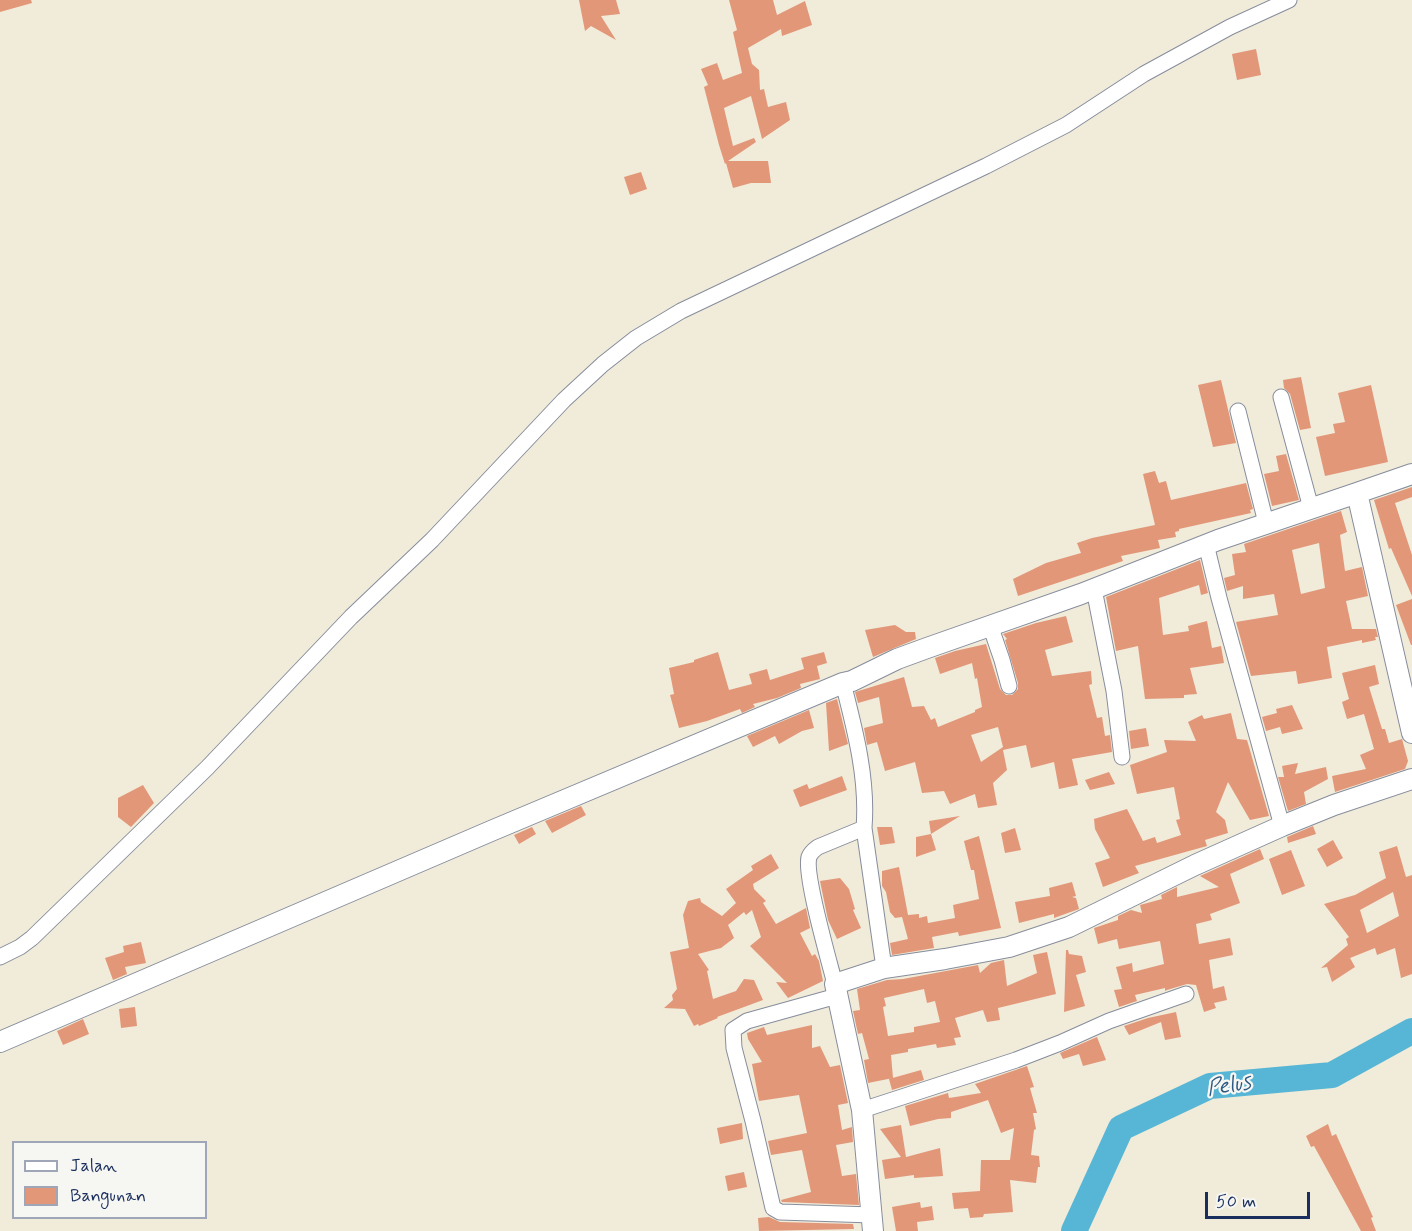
<!DOCTYPE html>
<style>
body{margin:0}
#map{position:relative;width:1412px;height:1231px;overflow:hidden;background:#f1ebda;font-family:Mynerve,sans-serif}
canvas{display:block}
.legend{position:absolute;left:12px;top:1141px;width:195px;height:78px;box-sizing:border-box;background:#f6f6f2;border:2px solid #9ea6b7;margin:0;padding:8px 10px;list-style:none;font-size:18px;color:#1b2f5e}
.legend li{display:flex;align-items:center;gap:12px;height:30px}
.legend b{width:30px;border:2px solid #9ea6b7}
.scale{position:absolute;left:1205px;top:1192px;width:105px;height:27px;box-sizing:border-box;border:3px solid #1b2f5e;border-top:0;padding-left:8px;font-size:18px;line-height:21px;white-space:nowrap;color:#1b2f5e;-webkit-text-stroke:4px #f6f6f2;paint-order:stroke}
</style>
<div id="map">
<canvas width="1412" height="1231"></canvas>
<ul class="legend">
<li><b style="height:8px;background:#fff"></b>Jalan</li>
<li><b style="height:16px;background:#e29779"></b>Bangunan</li>
</ul>
<div class="scale">50 m</div>
</div>
<script>
const g = document.querySelector('canvas').getContext('2d');
g.lineJoin = 'round';
function strokePath(path, color, width, dash) { g.strokeStyle = color; g.lineWidth = width; g.lineCap = dash ? 'butt' : 'round'; g.setLineDash(dash || []); g.stroke(path); }
function fill(path, color) { g.fillStyle = color; g.fill(path, 'evenodd'); }
function write(font, color, halo, rows, align = 'center') {
  g.font = font + ' Mynerve,sans-serif'; g.lineWidth = 4.5; g.setLineDash([]); g.textBaseline = 'middle'; g.strokeStyle = halo; g.fillStyle = color; for (const [text, x, y, turn = 0] of rows) {
    g.save(); g.translate(x, y); g.rotate((+turn || 0) * Math.PI / 180); g.textAlign = isNaN(turn) ? turn : align; if (halo) g.strokeText(text, 0, 0); g.fillText(text, 0, 0); g.restore();
  }
}
strokePath(new Path2D(`
 M1074 1231 1121 1128 1210 1086 1332 1075 1412 1031`), '#57b6d5', 26);
fill(new Path2D(`
 M0 0H31L32 3 0 12Z
 M579 0H616L620 14 601 16 616 40 591 26 585 31Z
 M729 0H773L777 15 805 1 812 25 782 36 781 29 748 48 752 64 759 70 760 90 764 89 768 107 786 102 790 120 762 139 751 96 724 108 733 146 754 138 756 142 728 161H768L771 183H751L733 188 726 163 725 164 719 145 704 87 708 85 701 69 717 63 723 80 742 73 733 32 737 30Z
 M1256 49 1261 75 1237 80 1232 54Z
 M641 172 647 189 630 195 624 177Z
 M1301 377 1311 428 1300 430 1290 394 1284 388 1283 380Z
 M1221 380 1236 443 1213 447 1198 385Z
 M1371 385 1388 462 1325 476 1316 437 1335 433 1333 424 1345 422 1338 393Z
 M1286 454 1299 500 1272 506 1264 474 1279 471 1276 456Z
 M1155 471 1159 483 1166 481 1171 500 1246 483 1253 509 1250 510 1251 513 1179 529V531L1175 532 1176 537 1158 540 1160 548 1121 556 1123 561 1018 596 1013 579 1046 563 1081 553 1077 543 1092 538 1155 525 1143 474Z
 M1412 487V497L1395 503 1412 555V596L1391 548 1389 549 1374 500Z
 M1341 511 1347 532 1340 535 1345 571 1362 567 1368 596 1346 601 1352 629H1376L1378 637H1375L1376 640 1362 643V640L1327 647 1332 678 1298 684 1296 671 1251 676 1236 622 1278 615 1274 594 1243 599V586L1227 591 1224 578 1235 575 1232 554 1246 552 1244 544ZM1319 543 1325 588 1301 594 1292 550Z
 M1200 560 1208 593 1201 595 1199 585 1159 598 1163 635 1189 631 1188 626 1207 621 1212 648 1221 646 1224 663 1190 668 1197 694 1184 695V698L1145 699 1138 646 1116 651 1106 597Z
 M1412 599V645H1411L1396 605Z
 M1066 616 1073 642 1045 650 1052 676 1091 671 1092 684 1089 685 1097 718 1102 717 1105 736 1110 735 1112 752 1072 759 1078 785 1059 789 1054 762 1031 768 1026 745 1003 750 1007 770 993 783 997 805 978 808 975 794 950 804 944 791 922 793 915 762 885 771 877 742 867 745 864 728 883 723 879 697 858 703 855 692 904 677 912 707 924 706 931 720 935 718 938 727 975 712V710L982 707 977 678 975 679 972 663 940 674 935 658 955 651 986 644 1000 689 1006 695H1012L1018 689V683L1005 640 1007 639 1003 634 1036 623ZM998 727 1003 747 981 762 971 735Z
 M895 625 906 632H915L916 639 873 657 865 630Z
 M718 652 729 690 752 684 749 674 767 669 770 680 804 669 801 658 824 652 827 663 817 666 820 679 800 684 801 688 777 698 753 704 755 707 742 713 740 709 707 721 679 728 670 695 674 694 669 668 694 662V660Z
 M1375 665 1379 684 1369 687 1382 729H1385L1389 743 1402 739 1408 761 1405 769 1335 792 1332 776 1366 769 1360 755 1374 749 1364 714 1347 719 1342 702 1349 699 1342 673Z
 M837 699 848 744 829 751 826 703Z
 M1292 705 1303 729 1282 734 1280 727 1266 731 1262 717 1277 713 1276 709Z
 M809 710 814 728 802 731 779 744 775 736 753 747 747 736Z
 M1231 713 1237 739 1247 740 1269 816 1250 820 1228 782 1216 812 1225 820 1228 833 1205 840 1207 846 1135 866 1139 873 1103 887 1095 863 1110 858 1095 829 1094 819 1127 809 1143 841 1155 837 1157 843 1181 835 1176 820 1180 819 1174 787 1137 794 1130 765 1167 752 1164 740 1196 741 1188 722 1202 715 1204 719Z
 M1146 728 1149 746 1131 749 1129 731Z
 M1298 763 1295 774 1326 767 1328 779 1304 792 1306 804 1288 811 1278 777H1284L1282 766Z
 M1109 772 1115 784 1090 790 1085 780Z
 M842 776 847 790 800 807 793 790 807 784 809 789Z
 M143 785 154 803 131 827 118 817V798Z
 M581 806 586 815 552 833 545 821Z
 M960 816 931 834 929 821Z
 M1313 826 1316 834 1288 843 1287 837Z
 M532 827 536 834 519 844 514 835Z
 M877 827H892L895 843 880 845Z
 M1015 828 1021 850 1005 853 1001 833Z
 M931 834 936 850 916 857V837Z
 M979 836 1001 928 959 936 958 932 932 937 934 948 892 955 890 943 908 939 902 917 895 918 890 912 886 892 882 886V871L899 867 908 915 919 914V918L927 916 928 923 955 918 953 905 979 899 974 870H971L964 841Z
 M1333 840 1343 858 1327 867 1317 849Z
 M1397 846 1406 877 1412 875V974L1401 978 1395 948 1377 955 1375 948 1350 958 1355 967 1332 982 1327 967 1321 968 1348 945 1346 939 1349 937 1324 904 1355 895 1386 878 1379 852ZM1393 892 1399 916 1367 933 1360 910Z
 M1260 849 1264 859 1230 874 1240 903 1210 914 1212 920 1196 924 1199 944 1230 938 1233 955 1209 960 1213 989 1224 986 1227 1000 1214 1003 1216 1008 1204 1012 1196 985 1187 984 1167 990 1165 991V988L1135 995 1137 1001 1119 1007 1114 990 1122 989 1116 967 1132 963 1133 972 1164 964 1160 941 1119 949 1117 939 1098 944 1094 928 1118 920V916L1131 910 1142 913 1140 905 1162 899 1161 895 1177 887V897L1219 887 1200 876Z
 M1291 850 1305 886 1282 895 1269 859Z
 M771 854 779 868 753 884 754 889 766 901 763 903 776 924 806 908 810 928 800 933 812 956 815 954 819 961 823 981 788 998 776 982 787 983 750 946 761 937 752 910 746 915 744 912 728 925 734 938 721 948 698 954 709 970 707 971 713 999 736 991 744 979 754 980 763 1000 717 1017 718 1018 699 1026 698 1024 694 1026 685 1009 664 1008 673 1000 672 995 677 989 670 952 689 948 683 915 688 901 700 898 701 902 722 916 736 903 726 889 753 870 751 866Z
 M840 878 849 889 855 909 853 910 861 928 837 939 828 920 820 881Z
 M1072 882 1076 896 1072 897 1076 898 1079 909 1054 918V914L1019 923 1015 902 1050 896 1049 888Z
 M141 942 146 963 125 967 127 974 113 980 105 958 124 952 123 946Z
 M1066 950H1068L1069 954 1082 956 1086 972 1076 975 1085 1006 1064 1012Z
 M1047 952 1056 994 998 1008 1000 1020 987 1022 983 1010 955 1018 961 1037 954 1038 956 1045 937 1048 936 1044 908 1049V1052L891 1055 893 1078 868 1083 864 1060 869 1059 862 1033 858 1034 853 1011 860 1010 857 989 887 980 903 979 978 965 980 973 991 963 1004 960 1007 986 1037 973 1033 955ZM924 989 927 1003 935 1001 940 1022 914 1027V1032L888 1036 883 1007 886 1006 884 998Z
 M135 1007 137 1026 121 1028 119 1009Z
 M1176 1012 1181 1037 1165 1040 1161 1022 1129 1035 1124 1026 1148 1018Z
 M83 1019 89 1034 63 1045 57 1031Z
 M812 1025V1048L820 1046 830 1067 840 1065 848 1103 838 1105 842 1130 852 1127 853 1142 836 1145 842 1176 856 1174 859 1205 782 1202 781 1200 811 1192 802 1150 771 1155 768 1141 807 1133 799 1095 759 1101 752 1064 762 1062 748 1039 747 1033 764 1027 767 1035Z
 M1097 1037 1106 1060 1083 1066 1079 1054 1063 1059 1060 1053Z
 M1027 1066 1034 1087 1030 1088 1037 1113H1033L1036 1129 1034 1130 1031 1155 1039 1156 1040 1167H1038L1036 1183 1010 1180 1013 1212 984 1214 983 1217 970 1218 968 1208 954 1209 952 1193 980 1191 981 1160H1010L1014 1128 1001 1133 988 1100 951 1112V1118L938 1119 910 1126 905 1106 948 1093 949 1098 981 1093 975 1084Z
 M921 1070 924 1080 892 1090 889 1079Z
 M742 1123 743 1139 720 1144 717 1128Z
 M1328 1124 1332 1136 1336 1134 1373 1217 1371 1218 1376 1231H1361L1314 1146 1311 1147 1306 1136Z
 M901 1125 906 1157 940 1148 943 1176 914 1178V1175L885 1179 882 1160 901 1157 880 1129Z
 M744 1172 747 1187 728 1191 725 1176Z
 M920 1202 921 1208 932 1206 934 1220 917 1222 918 1231H896L892 1207Z
 M769 1217 780 1222 853 1224 854 1229 759 1231 758 1218Z`), '#e29779');
const street = new Path2D(`
 M1281 397 1311 508
 M1238 411 1266 523
 M1206 544 1219 598 1282 826
 M1094 589 1114 691 1122 757
 M990 625 1002 660 1009 686
 M843 683C855 730 868 779 864 828L884 968
 M0 957 20 947 32 938 207 768 351 617 432 540 564 400 603 364 636 338 681 311 986 166 1066 125 1144 74 1230 27 1289 0
 M835 984C829 961 804 874 809 857 811 852 814 850 818 847L864 828
 M837 996 747 1021 733 1030 734 1048 753 1121 773 1208 780 1212 872 1215
 M862 1110 1016 1060 1060 1043 1109 1021 1186 994`);
const secondary = new Path2D(`
 M1412 474 1357 493 1412 733
 M0 1042 491 831 843 683 852 681 897 659 927 648 1081 594 1218 540 1357 493
 M873 1231 862 1110 835 984 884 968 945 959 1009 947 1069 927 1195 865 1282 826 1334 805 1412 779`);
strokePath(street, '#868d9c', 17);
strokePath(secondary, '#868d9c', 22);
strokePath(street, '#fff', 15);
strokePath(secondary, '#fff', 20);
write('italic 22px', '#2d5882', '#f6f6f2', [
 ["Pelus",1229,1087,-9]
]);
</script>
